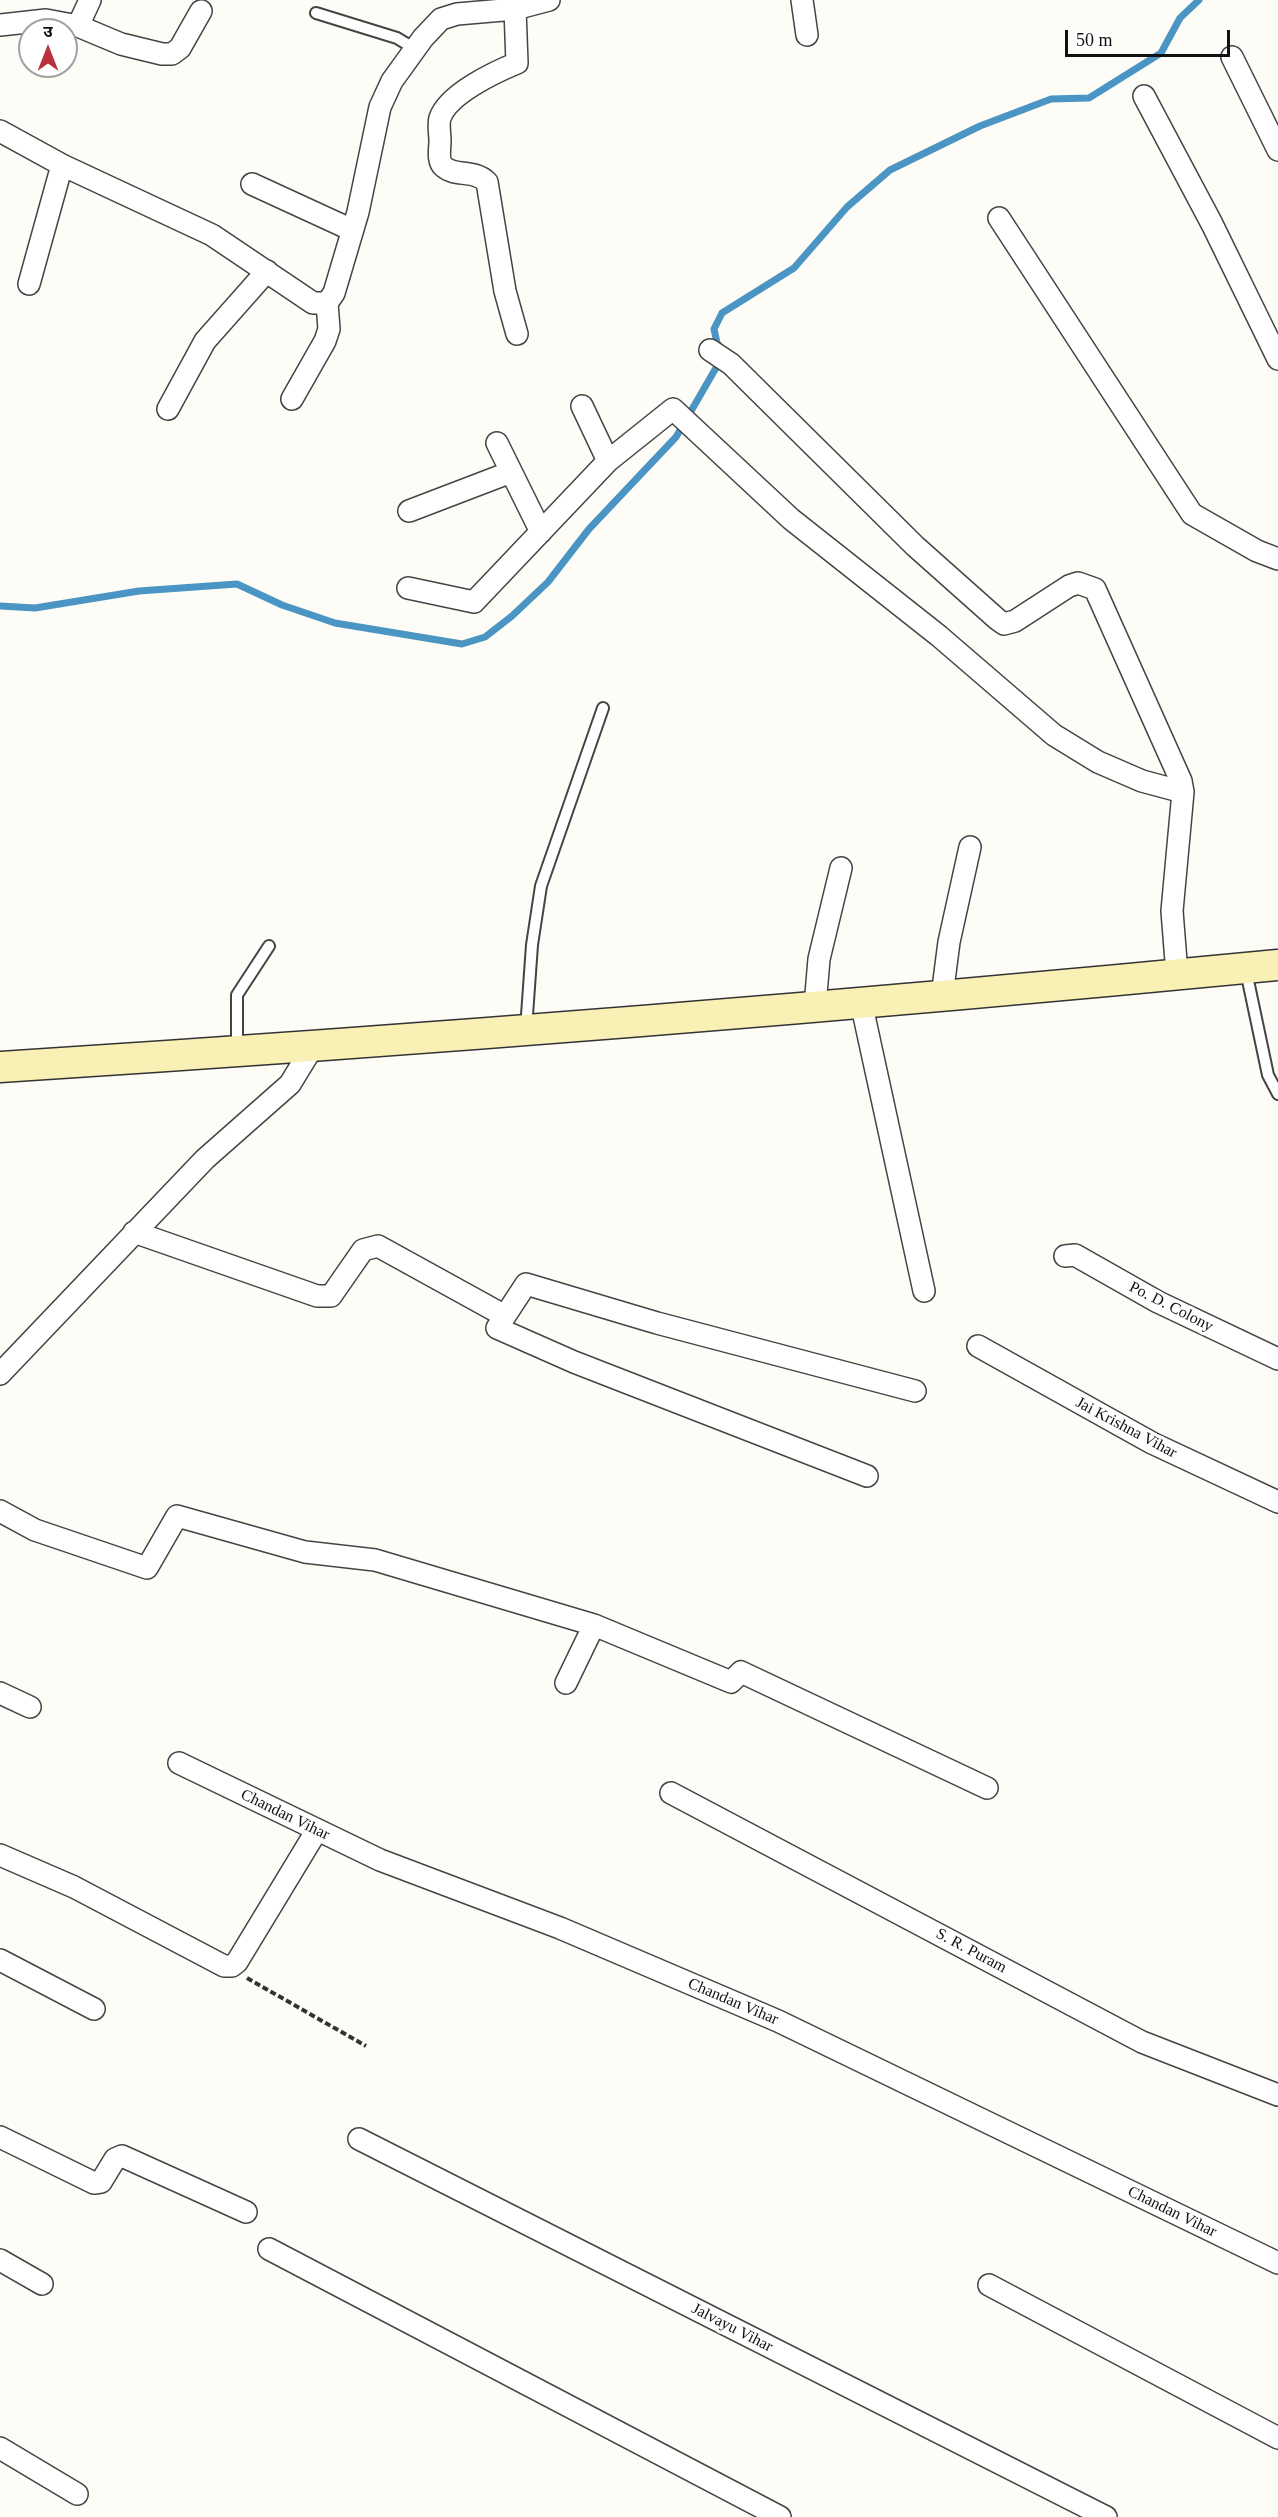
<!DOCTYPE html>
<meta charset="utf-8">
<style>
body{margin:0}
#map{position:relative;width:1278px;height:2517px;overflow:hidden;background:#fefcf6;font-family:"Times New Roman","Noto Sans Devanagari",serif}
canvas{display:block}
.north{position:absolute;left:18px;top:18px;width:60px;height:60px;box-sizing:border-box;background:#fff;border:2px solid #a0a0a0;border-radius:50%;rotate:0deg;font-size:16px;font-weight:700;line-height:24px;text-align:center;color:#111}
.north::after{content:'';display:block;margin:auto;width:21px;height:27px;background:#b8323b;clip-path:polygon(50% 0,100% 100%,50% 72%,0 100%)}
.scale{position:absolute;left:1065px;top:30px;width:165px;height:27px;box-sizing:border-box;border:3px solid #111;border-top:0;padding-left:8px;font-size:18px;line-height:21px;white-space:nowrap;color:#111;-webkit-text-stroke:4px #fff;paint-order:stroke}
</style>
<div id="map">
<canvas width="1278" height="2517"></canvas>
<div class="north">उ</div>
<div class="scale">50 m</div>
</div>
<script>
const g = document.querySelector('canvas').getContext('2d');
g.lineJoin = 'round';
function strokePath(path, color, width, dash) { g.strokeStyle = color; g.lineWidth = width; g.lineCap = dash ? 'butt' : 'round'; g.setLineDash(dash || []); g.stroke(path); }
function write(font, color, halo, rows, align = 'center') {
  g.font = font + ' "Times New Roman",serif'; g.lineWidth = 6; g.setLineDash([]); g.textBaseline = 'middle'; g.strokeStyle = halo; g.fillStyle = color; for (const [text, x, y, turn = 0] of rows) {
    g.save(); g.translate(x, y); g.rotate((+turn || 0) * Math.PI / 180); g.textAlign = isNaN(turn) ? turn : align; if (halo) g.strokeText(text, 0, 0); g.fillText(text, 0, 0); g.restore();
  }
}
strokePath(new Path2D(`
 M722 349 717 343 714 329 722 313 794 268 847 207 890 170 980 126 1051 99 1089 98 1161 53 1180 18 1199 0
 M0 606 35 608 139 591 237 584 282 605 335 623 462 644 485 637 512 616 548 582 589 529 676 437 720 361`), '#4a95c4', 7);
const lane = new Path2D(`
 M316 13 397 38 415 49
 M1246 971 1268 1075 1278 1094
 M526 1029 532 945 541 886 603 708
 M237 1049V995L269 946`);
const street = new Path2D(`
 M802 0 807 35
 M515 9 517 63C495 72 448 94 440 118 438 124 440 134 440 141 440 149 437 161 444 167 456 177 473 169 487 182L505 291 517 334
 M0 25 46 20 78 26 121 44 162 54H172L180 48 201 11
 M78 26 90 0
 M1232 57 1278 150
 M1144 96 1212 224 1278 359
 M0 131 62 165 212 235 313 303H327L334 293 358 212 380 107 392 81 423 38 441 19 457 14 515 9 549 0
 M252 184 352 230
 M999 218 1192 514 1257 551 1278 559
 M29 284 62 165
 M710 350 731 364 915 546 997 619 1004 624 1015 621 1069 586 1078 583 1095 589 1181 781 1183 792 1172 911 1177 974
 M292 399 325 341 329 329 327 303
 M582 406 608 461
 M168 409 205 341 267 271
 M497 443 541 532
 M409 511 511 472
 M408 588 474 602 608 461 673 409 791 519 939 636 1054 735 1098 762 1142 781 1183 792
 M942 996 949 942 970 847
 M861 1002 924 1291
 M815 1006 819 959 841 868
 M134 1232 317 1296H331L363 1250 378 1246 505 1316 497 1328 574 1362 867 1476
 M1065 1256 1075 1255 1158 1302 1278 1359
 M505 1316 526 1284 657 1323 915 1391
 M978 1346 1152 1443 1278 1502
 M0 1374 205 1159 290 1084 312 1048
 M0 1511 35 1530 147 1568 177 1516 305 1552 375 1560 594 1625 731 1682 741 1672 987 1788
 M566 1683 594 1625
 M0 1693 30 1707
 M179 1763 380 1860 560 1928 778 2021 1278 2263
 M671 1793 1142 2042 1278 2095
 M0 1855 74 1887 224 1966H232L237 1962 317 1830
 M0 1960 94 2009
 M0 2137 94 2183 101 2182 115 2159 122 2156 246 2212
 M359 2139 1106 2517
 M269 2249 780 2517
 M0 2260 42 2284
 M989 2285 1278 2438
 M0 2448 77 2494`);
const secondary = new Path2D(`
 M0 1067C427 1040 853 1006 1278 965`);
strokePath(lane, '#444', 14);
strokePath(street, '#444', 24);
strokePath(secondary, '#333', 33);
strokePath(new Path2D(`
 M247 1978 366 2046`), '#333', 4, [6, 3]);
strokePath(lane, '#fff', 10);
strokePath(street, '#fff', 21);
strokePath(secondary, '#f9f0b6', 30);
write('16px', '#111', '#fff', [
 ["Po. D. Colony",1171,1307,27],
 ["Jai Krishna Vihar",1126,1428,28],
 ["Chandan Vihar",285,1815,26],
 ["S. R. Puram",971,1951,28],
 ["Chandan Vihar",733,2002,23],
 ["Chandan Vihar",1172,2212,26],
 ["Jalvayu Vihar",732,2328,27]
]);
</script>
